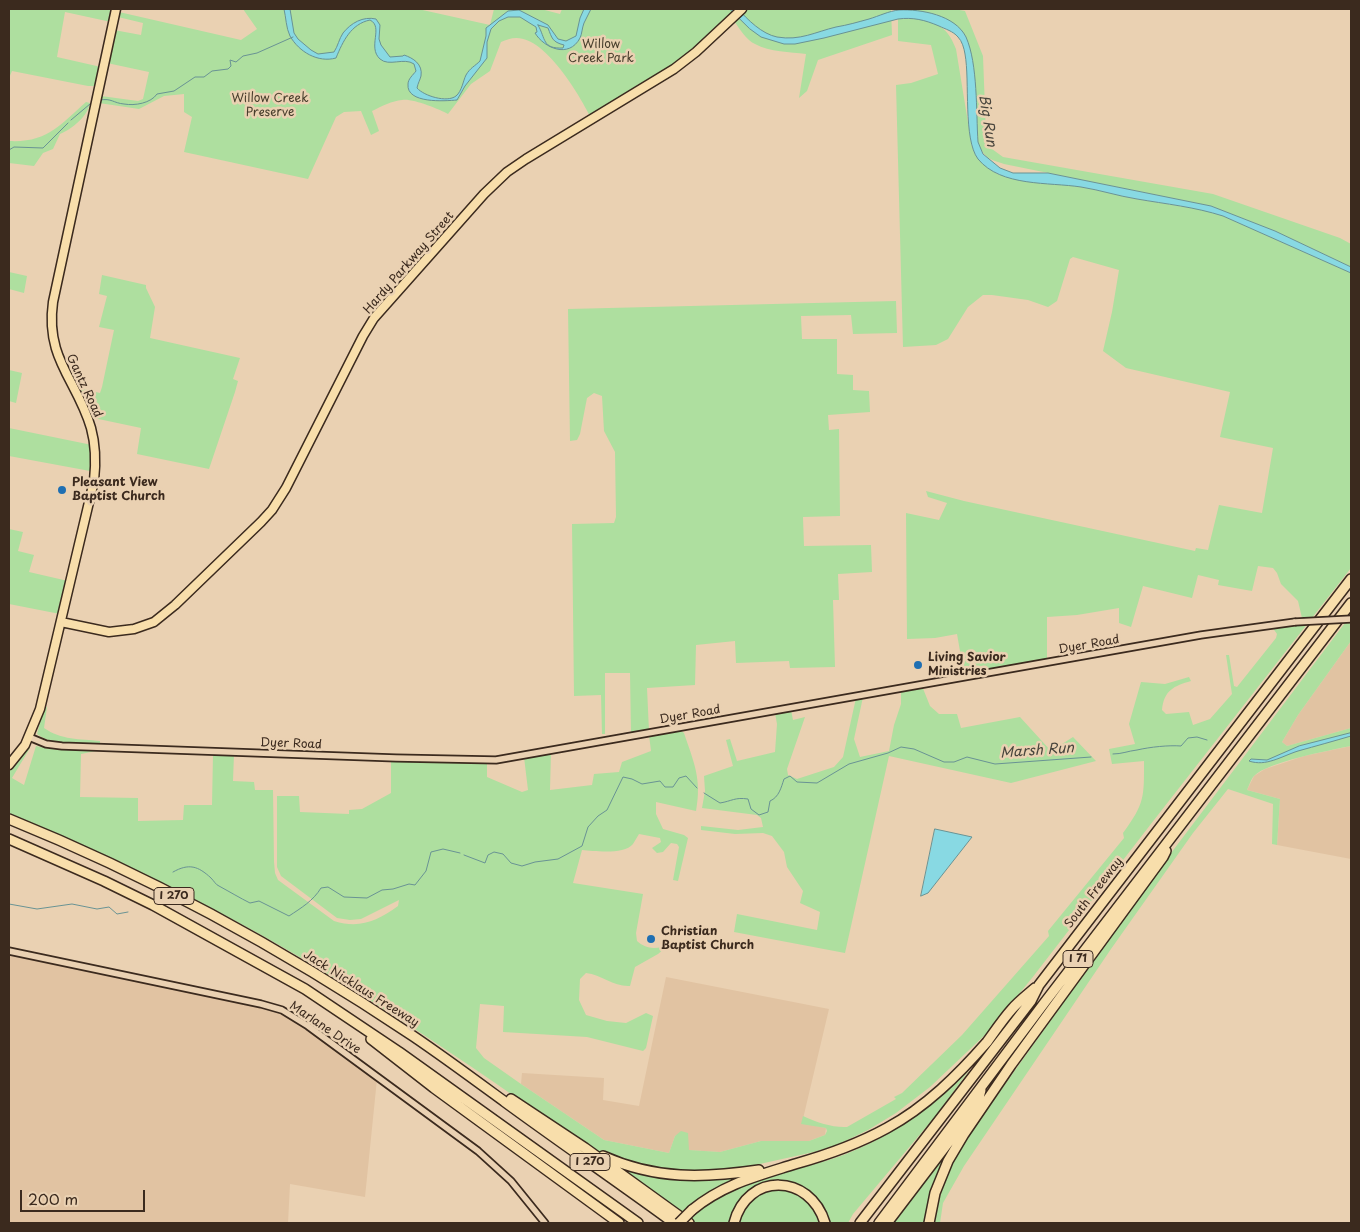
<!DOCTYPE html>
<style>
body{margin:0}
#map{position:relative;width:1360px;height:1232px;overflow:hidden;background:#ead1b2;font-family:"Playpen Sans",sans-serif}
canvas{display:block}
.frame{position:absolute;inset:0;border:10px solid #3b2a1e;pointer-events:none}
.scale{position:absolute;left:20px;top:1190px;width:125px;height:22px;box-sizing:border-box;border:2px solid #3b2a1e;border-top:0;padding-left:6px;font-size:15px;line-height:18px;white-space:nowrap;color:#3b2a1e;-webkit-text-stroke:4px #ead1b2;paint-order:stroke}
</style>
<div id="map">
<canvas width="1360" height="1232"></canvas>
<div class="frame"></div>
<div class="scale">200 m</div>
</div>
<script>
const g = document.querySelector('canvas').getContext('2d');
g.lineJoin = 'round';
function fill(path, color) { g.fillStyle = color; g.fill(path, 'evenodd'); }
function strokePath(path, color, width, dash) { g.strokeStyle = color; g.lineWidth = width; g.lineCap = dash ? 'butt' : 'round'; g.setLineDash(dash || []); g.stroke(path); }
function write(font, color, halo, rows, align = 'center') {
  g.font = font + ' "Playpen Sans",sans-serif'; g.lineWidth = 5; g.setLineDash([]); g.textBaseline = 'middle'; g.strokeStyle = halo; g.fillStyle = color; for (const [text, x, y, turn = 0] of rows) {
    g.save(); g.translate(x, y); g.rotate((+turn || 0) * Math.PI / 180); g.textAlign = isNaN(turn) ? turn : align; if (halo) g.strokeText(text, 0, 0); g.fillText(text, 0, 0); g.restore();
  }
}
fill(new Path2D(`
 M1351 641V728L1287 746 1282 742 1298 715Z
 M1351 746V859L1277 845 1280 799 1247 790 1254 776 1265 769 1304 756Z
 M9 954 255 1006 277 1012 300 1025 377 1079 365 1197 290 1184 288 1223H9Z
 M666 977 829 1009 802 1123 826 1128 825 1135 809 1141H761L720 1152 688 1150 687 1133 675 1136 669 1153 604 1140 521 1084 522 1073 604 1078 603 1100 639 1106Z`), '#e1c3a2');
fill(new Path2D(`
 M9 9H114L111 22 65 12 57 57 101 67 97 86H88L12 71 9 78Z
 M243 9H418L490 25 494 9H541L560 14 562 9H736L689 53 668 69 590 116C579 94 545 37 516 38 511 38 506 40 501 42L490 71 471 84 448 114C439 109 412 98 402 100 392 101 382 106 372 111L379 131 371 135 361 111 344 112 336 117 308 179 184 152 192 117 184 112V94L164 96 139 109 99 103 101 96 138 101 143 99 149 72 107 63 114 30 141 35 143 23 118 17 119 12 241 40 257 29Z
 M748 9H891L892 35 818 60 807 91 799 98 806 54C790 52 770 52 755 44 746 40 740 29 734 21Z
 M898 9H954L965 11 983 56 986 135 992 149 1003 157 1213 194 1340 238 1351 244V267L1275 231 1211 206 1004 164C989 159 984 158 978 142L973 66 966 38 937 15 919 12 898 10Z
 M908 17C934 22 946 23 956 49L972 147 997 174 1082 187 1136 199 1204 210 1223 216 1351 273V568L1154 820 1032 978 987 1033 930 1087 896 1113 868 1130 837 1145 814 1152 746 1167 687 1174 660 1172 605 1155 587 1147C466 1062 342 976 211 908 145 873 77 842 9 813V771L29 747 30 748 12 778 24 785 36 746 50 749 96 751 81 754 80 797 138 798V821L183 820 184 805H212L213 754H234L233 781 254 782 255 790H273L274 862 275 873 278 880 334 921C360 929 377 921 398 906L399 900 361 919 350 920 337 918 281 876 277 867V796H299L300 812 349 814V810L362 809 391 793V759L487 762V777L522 792 528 790 524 757 551 752 550 790 592 785 594 774 619 772 622 762 651 751 649 735 680 730 684 733C694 763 702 779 696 811L656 802V814L663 829 684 835 688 838 678 881 673 880 679 847 677 844 671 843 663 852 657 853 652 848 661 842 660 838 639 834C637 837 635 841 633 844 624 855 595 851 582 850L573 883 643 894 636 933 637 941C645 948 652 949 662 947L664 949 658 954 635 967 630 986C614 987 602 975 586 973L580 979 579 1000 586 1015 607 1021 626 1023 646 1013 653 1016 646 1048 643 1051 587 1037 503 1032 504 1006 480 1004 476 1048 484 1058 521 1084 604 1140 669 1153 675 1136 681 1131 688 1133 689 1150 720 1152 761 1141H809L825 1135 827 1131 826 1128 801 1124 803 1116C815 1122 834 1128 847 1127L896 1099 894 1097 902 1093 962 1035 1049 936 1048 931 1124 838 1123 833C1145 803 1144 797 1144 761L1112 764 1109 749 1135 744 1129 724 1141 682 1165 684 1189 677 1191 681C1174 686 1164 690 1162 710L1166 714 1189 712 1193 725 1210 719 1232 694 1226 655H1229L1234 686 1237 687 1276 638 1277 634 1272 627 1303 625 1305 618H1302L1298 601 1281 584 1277 573 1273 568 1258 566 1252 591 1218 585 1219 580 1198 575 1192 598 1143 586 1131 627 1119 623V608L1077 615 1047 617V659L964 674 957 634 935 638 907 639 906 513 939 520 947 503 928 497 926 491 964 501 1195 551 1196 548 1208 550 1219 505 1262 513 1273 448 1220 437 1230 392 1126 368 1103 351 1112 312 1119 270 1073 257 1070 259 1057 301 1048 307 1028 300 992 295H983L968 307 948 339 936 345 903 347 896 85 911 83 938 74 931 45 898 41V19Z
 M86 102 90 103C88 116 72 129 60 134L53 149 43 153 34 166 9 163V141C47 143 60 125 86 102Z
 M9 272 27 276 24 293 9 289Z
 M102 275 146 285V288L155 307 150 338 240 358 233 379 238 381 235 392 209 469 137 454 141 428 89 417 74 387 100 393 102 387 114 330 99 327 107 296 99 294Z
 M896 301 897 333 853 334 851 315 801 316 802 339H837V374L853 375V390L869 391 870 412 828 415 829 430 839 429 840 516 803 517 804 546 871 545 872 572 838 574 839 600H833L835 667 790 668 789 661 736 663 735 641 696 645 695 685 647 688 649 731 631 734 630 673H605V734H602L601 695 574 696 572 524 614 523 616 517 615 452 604 431 602 396 594 393 587 398 580 434 577 440 570 441 568 309Z
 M9 370 22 373 16 403 9 401Z
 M9 428 92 445V469L90 471 9 456Z
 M9 529 23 532 18 551 34 555 29 572 68 581 60 614 9 604Z
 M1351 615V641L1298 715 1282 742 1287 746 1351 728V746C1331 750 1267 762 1254 776 1251 779 1249 786 1247 790L1280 799 1277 845 1272 844 1273 804 1228 789 1193 833 1111 949 964 1166 943 1203 940 1223H934C939 1192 950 1167 965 1140L1165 861Z
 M922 686 930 706 939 714H957L961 728 1020 717 1051 751 1073 737 1096 761 1011 783 889 756 845 953 734 932 737 914 817 930 820 912 800 903 803 891 787 867 784 852 772 836 763 833 735 834 701 830V826L738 830 763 827 761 818 757 815 702 808 705 791 704 776 733 766 726 740 730 739 737 761 775 752 777 724 775 713 791 710 793 720 805 717 787 769 788 775 797 779 834 767 843 757 856 698 863 697 854 739 860 757 889 751 894 725 901 704V690Z
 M44 706 47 707 44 728C61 740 80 739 100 741V744C81 743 53 747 37 734Z
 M970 1069 938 1113 853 1214 848 1223H828L809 1193 763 1185 732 1223H694L690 1220C728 1177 795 1174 846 1154 894 1135 934 1105 970 1069Z
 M950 1147 952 1148 925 1223H891Z
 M602 1159 688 1179 734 1178 706 1195 682 1215Z
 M776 1188C802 1194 811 1196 820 1223H737L751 1198Z`), '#aedf9f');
const water = new Path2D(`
 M284 9H290L294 33 298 39 311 50 318 54 334 52C338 46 339 39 343 33 351 23 363 16 376 19L380 25 379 39 381 45 390 57 403 56 404 55C413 58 423 64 421 76 420 80 418 83 417 88 424 96 447 103 456 96 462 91 463 81 466 75 470 68 475 66 480 61L486 36V28L508 11 519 10 548 25 558 39 566 41 576 36 580 18 584 9H591C589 14 586 18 584 23 582 28 582 34 580 38 569 59 544 48 535 33L537 32 536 27 520 17H508L499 21 491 29 487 42V58L465 86 457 100C445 101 406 104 408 84 408 79 413 75 416 71L414 64C404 57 389 67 380 59 367 47 384 27 370 20 351 24 343 41 336 58 318 63 299 52 290 36 286 28 286 17 284 9ZM538 25 548 28C552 38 552 42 564 45L563 48C542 49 546 39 538 25Z
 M730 9H738C748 20 762 34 777 37 800 41 815 32 836 27 848 25 858 22 869 19 879 16 889 11 899 10 921 9 955 15 966 37 978 64 976 112 978 142L983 154 1000 168 1013 173H1048L1211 206 1275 231 1351 267V273L1223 216C1195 207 1166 204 1137 199 1118 196 1100 190 1081 187 1049 182 1001 187 978 159 963 139 970 81 965 54 964 48 962 41 958 37 953 31 945 29 939 26 925 20 913 17 898 19L824 38 795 44H784L761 37 750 29Z
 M1351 733V736C1334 741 1316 746 1298 751 1282 756 1266 767 1249 761L1251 759 1267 760 1299 746Z
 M935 829 972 837 928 893 921 896Z`);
fill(water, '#88d9e3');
strokePath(water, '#699394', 1);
strokePath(new Path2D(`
 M100 100C112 98 113 103 124 104 135 106 151 103 157 94L174 91 195 77H204L212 71 228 69 231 66 230 60 236 62 243 56 257 53 293 37
 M71 120 90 104
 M9 150 14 147 43 148 68 123
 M1113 754C1122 754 1128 751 1137 750 1150 747 1169 745 1181 746L1188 738 1197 737 1207 740
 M704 793 720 803C732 801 735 797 748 799L751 809 759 815 768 812 770 801C779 797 781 788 784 779L790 776 797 782 817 783 849 764 888 753 901 747 914 749 944 762H954L967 757 995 764 1091 757
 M464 855 485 863 488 855 494 852 503 854 511 863 522 866 535 862 558 859 582 846 588 827 598 816 607 810 623 777 632 779 642 784 660 781 665 787H673L679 778 686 776 697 788
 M173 872C189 863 198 866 211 878 214 881 216 885 219 886 230 892 240 898 250 903L259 901 289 916C301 908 313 901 321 888L328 887 344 897 367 898 382 890 393 889 409 884 415 885 426 871 431 852 443 849 460 853
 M9 904 37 909 72 904 97 909 109 907 117 914 128 912`), '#699394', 1);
const minor = new Path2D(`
 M29 737 46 744 62 746 396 758 496 760 1201 635 1295 622
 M9 951 261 1004 282 1010 308 1026 478 1151 511 1181 545 1223`);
const major = new Path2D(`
 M61 622 109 632 134 629 154 622 175 605 261 522 272 510 286 488 363 336 374 318 484 194 507 172 526 159 674 69 696 52 742 9
 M9 765 25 745 40 709 94 481C96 463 96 446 91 428 77 380 45 359 53 302L116 9`);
const highway = new Path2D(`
 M9 819C150 876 286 951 413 1036 444 1057 475 1080 505 1102 561 1143 618 1182 674 1223
 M9 839 104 881 153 905 305 989 399 1052 638 1223
 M371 1039 434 1088 619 1223
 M511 1099 585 1148 689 1223
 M603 1156C656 1180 704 1178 759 1170
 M692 1210C724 1184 757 1176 795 1164 827 1155 858 1144 887 1128 926 1107 958 1075 987 1042 995 1031 1003 1019 1012 1009 1019 1001 1027 995 1035 988
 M734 1223C747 1172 810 1173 825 1223
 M860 1223 1031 1001 1039 985 1351 579
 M879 1223 1045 1002 1351 603
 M887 1223 977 1105 981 1090
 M929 1223 935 1193 948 1161 964 1134 1011 1065 1163 857 1166 851`);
strokePath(minor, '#3b2a1e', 9);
strokePath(major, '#3b2a1e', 11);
strokePath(highway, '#3b2a1e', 12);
strokePath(minor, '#ead1b2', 5.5);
strokePath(major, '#f8deab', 8);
strokePath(highway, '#f8deab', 9);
const minorBridge = new Path2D(`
 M1295 622 1351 619`);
const highwayBridge = new Path2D(`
 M679 1223 692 1210`);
strokePath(minorBridge, '#3b2a1e', 9, []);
strokePath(highwayBridge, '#3b2a1e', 12, []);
strokePath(minorBridge, '#ead1b2', 5.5);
strokePath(highwayBridge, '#f8deab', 9);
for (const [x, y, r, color] of [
 [62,490,5,"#1f6fb2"],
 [918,665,5,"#1f6fb2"],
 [651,939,5,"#1f6fb2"]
]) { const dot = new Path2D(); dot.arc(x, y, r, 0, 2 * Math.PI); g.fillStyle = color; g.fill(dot); strokePath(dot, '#ead1b2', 2); }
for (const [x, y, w] of [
 [174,896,40],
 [1078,959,30],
 [590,1162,40]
]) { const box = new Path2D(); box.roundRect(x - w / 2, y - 8.5, w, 17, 4); g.fillStyle = '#ead1b2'; g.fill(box); strokePath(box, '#3b2a1e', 1); }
write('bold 11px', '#3b2a1e', null, [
 ["I 270",174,896],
 ["I 71",1078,959],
 ["I 270",590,1162]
]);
write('12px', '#463c2b', '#ead1b2', [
 ["Willow",601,45],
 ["Creek Park",601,59],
 ["Willow Creek",270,99],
 ["Preserve",270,113]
]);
write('12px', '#3b2a1e', '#ead1b2', [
 ["Hardy Parkway Street",409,263,-49],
 ["Gantz Road",84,386,65],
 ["Dyer Road",1089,645,-10],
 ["Dyer Road",690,715,-10],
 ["Dyer Road",291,744,2],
 ["South Freeway",1094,893,-52],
 ["Jack Nicklaus Freeway",361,989,32],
 ["Marlane Drive",325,1028,34]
]);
write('bold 12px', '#3b2a1e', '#ead1b2', [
 ["Pleasant View",72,483],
 ["Baptist Church",72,497],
 ["Living Savior",928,658],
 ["Ministries",928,672],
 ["Christian",661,932],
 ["Baptist Church",661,946]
], 'left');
write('italic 14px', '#47443c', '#ead1b2', [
 ["Big Run",987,121,81],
 ["Marsh Run",1037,751,-4]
]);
</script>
